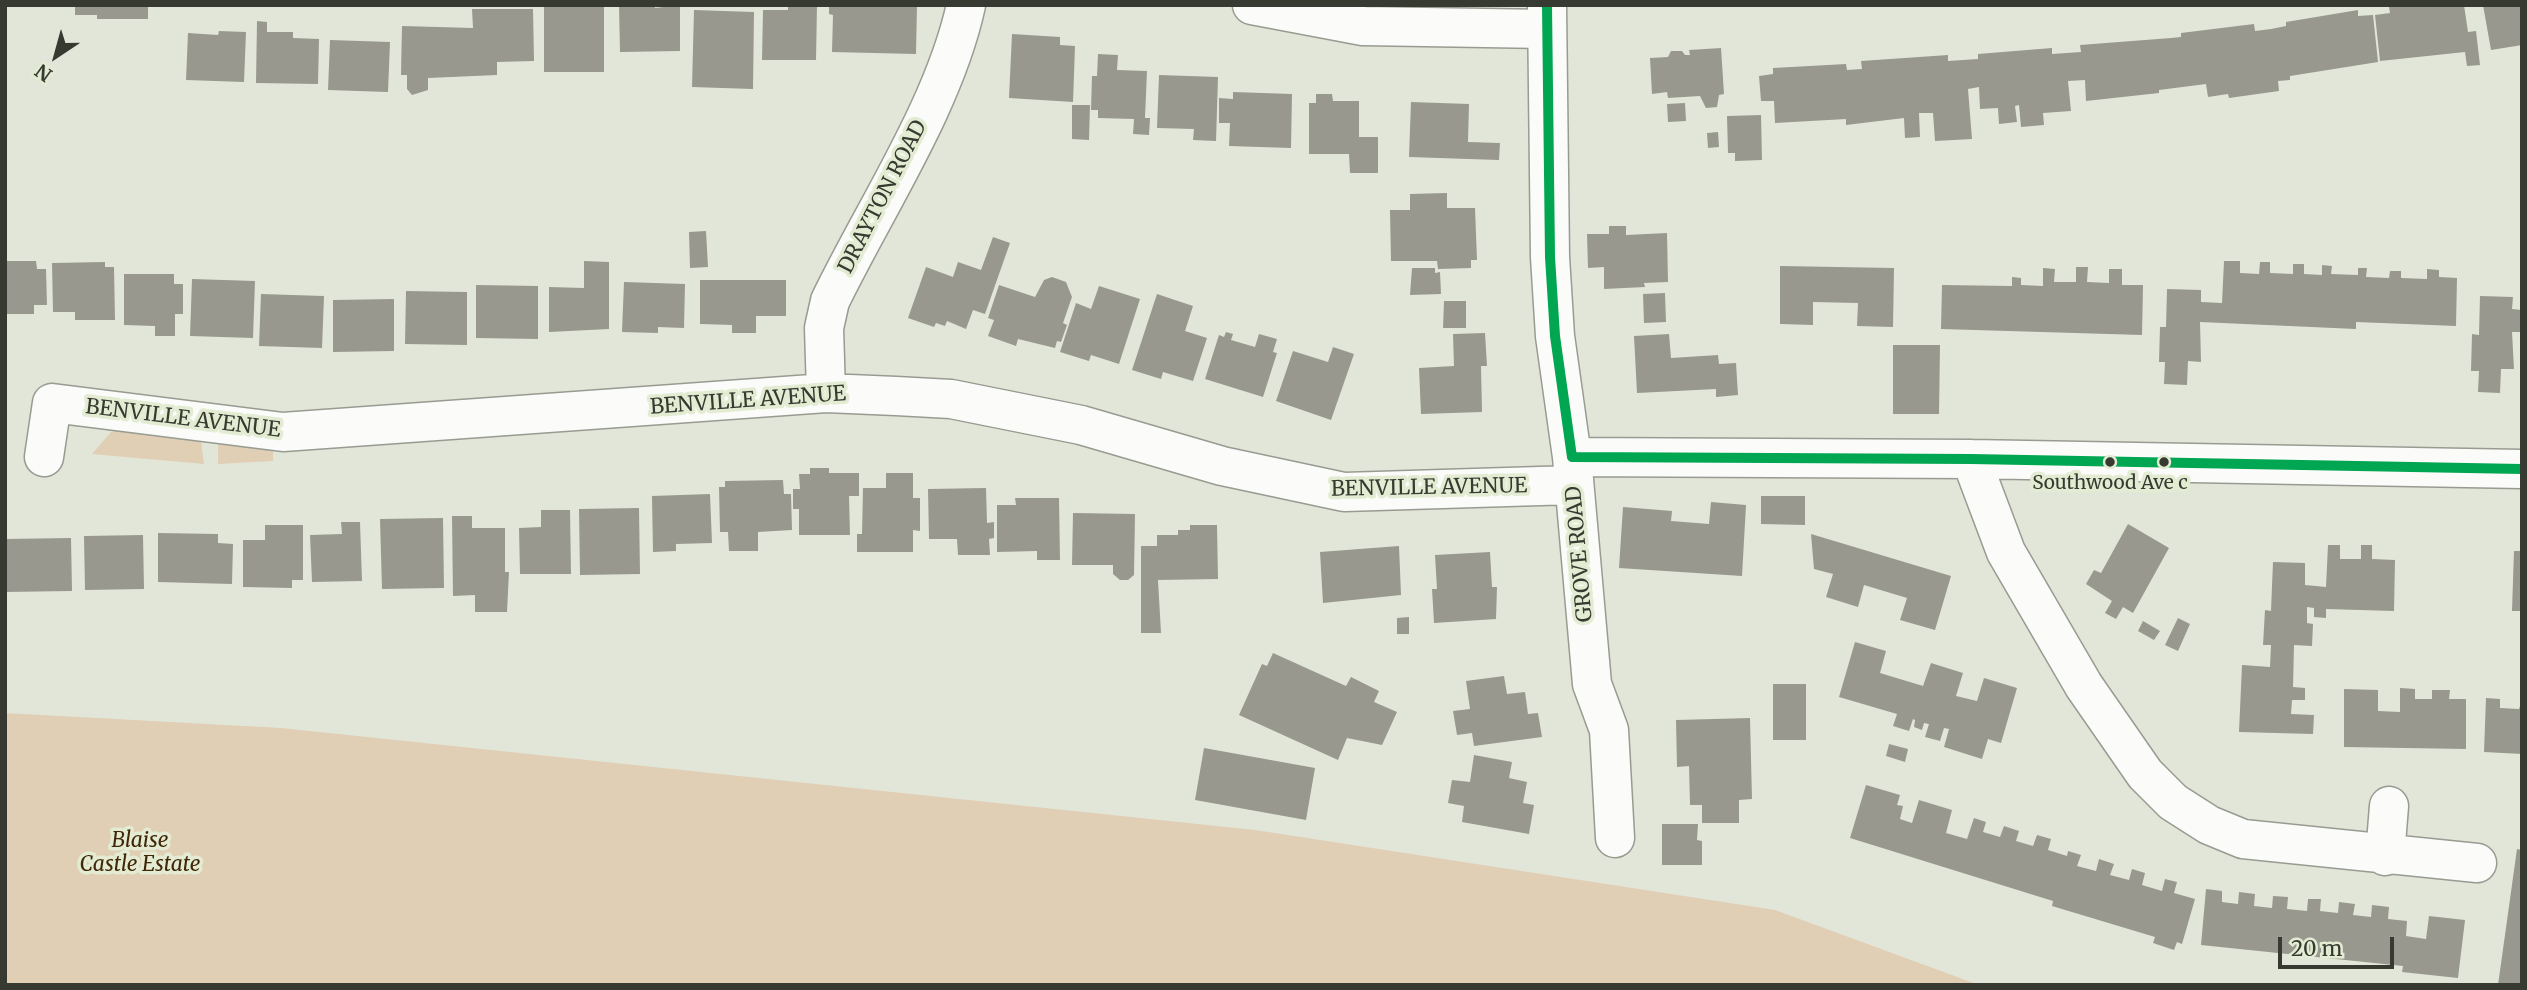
<!DOCTYPE html>
<style>
body{margin:0}
#map{position:relative;width:2527px;height:990px;overflow:hidden;background:#e2e6d9;font-family:Merriweather,serif}
canvas{display:block}
.frame{position:absolute;inset:0;border:7px solid #373a31;pointer-events:none}
.north{position:absolute;left:21px;top:21px;width:70px;height:70px;-webkit-text-stroke:5px #e3ecd3;paint-order:stroke;rotate:216deg;font-size:19px;font-weight:700;line-height:28px;text-align:center;color:#373a31}
.north::after{content:'';display:block;margin:auto;width:24px;height:32px;background:#373a31;clip-path:polygon(50% 0,100% 100%,50% 72%,0 100%)}
.scale{position:absolute;left:2278px;top:937px;width:116px;height:32px;box-sizing:border-box;border:4px solid #373a31;border-top:0;padding-left:9px;font-size:21px;line-height:24px;white-space:nowrap;color:#373a31;-webkit-text-stroke:5px #e3ecd3;paint-order:stroke}
</style>
<div id="map">
<canvas width="2527" height="990"></canvas>
<div class="frame"></div>
<div class="north">N</div>
<div class="scale">20 m</div>
</div>
<script>
const g = document.querySelector('canvas').getContext('2d');
g.lineJoin = 'round';
function fill(path, color) { g.fillStyle = color; g.fill(path, 'evenodd'); }
function strokePath(path, color, width, dash) { g.strokeStyle = color; g.lineWidth = width; g.lineCap = dash ? 'butt' : 'round'; g.setLineDash(dash || []); g.stroke(path); }
function write(font, color, halo, rows, align = 'center') {
  g.font = font + ' Merriweather,serif'; g.lineWidth = 7; g.setLineDash([]); g.textBaseline = 'middle'; g.strokeStyle = halo; g.fillStyle = color; for (const [text, x, y, turn = 0] of rows) {
    g.save(); g.translate(x, y); g.rotate((+turn || 0) * Math.PI / 180); g.textAlign = isNaN(turn) ? turn : align; if (halo) g.strokeText(text, 0, 0); g.fillText(text, 0, 0); g.restore();
  }
}
fill(new Path2D(`
 M127 429 201 441 204 464 92 454 111 432Z
 M218 444 273 449V461L218 464Z
 M5 713 281 728 1255 830 1775 910 1979 985H5Z`), '#e0ceb5');
fill(new Path2D(`
 M75 5H148V19H97V15H75Z
 M604 5V72H544V6Z
 M619 5H655V8L680 5V51L620 52Z
 M788 5H817L816 60H762L763 10H788Z
 M829 5H917L916 54 832 52 833 15 829 14Z
 M2408 5H2464L2468 32 2476 31 2480 65 2467 66 2465 52 2380 61 2375 15 2390 13 2389 7Z
 M2483 5H2522V45L2491 50Z
 M472 9H533L534 61 497 62V75L428 78V90L412 95 407 89V75H401L402 26 473 28Z
 M694 10 754 12 753 89 692 87Z
 M2358 10V16L2373 15 2378 62 2290 76V80L2278 81 2279 91 2229 98 2228 94 2208 97 2206 84 2159 90V93L2086 101 2085 80 2068 81 2071 111 2043 113 2044 125 2021 127 2019 105 2015 106 2017 122 1999 124 1998 108 1980 109 1979 87 1968 89 1972 139 1935 141 1933 113H1919L1920 137 1905 138 1904 118 1846 125V119L1775 123 1774 101H1761L1759 76 1773 74V68L1846 64 1847 70 1862 69 1861 61 1948 55V61L1978 59V54L2052 48V54L2081 52 2080 45 2171 38 2181 37V33L2254 24 2255 31 2271 29 2286 26V22Z
 M257 21 267 22V32H293V38L319 39 318 84 256 83Z
 M219 31 246 32 244 82 186 80 188 33 218 35Z
 M1012 34 1060 37V45L1075 46 1073 102 1009 98Z
 M330 40 390 42 388 92 328 90Z
 M1721 48 1724 94 1719 95 1717 107 1706 108 1700 96 1668 98 1667 92 1652 94 1650 58 1668 57 1671 51H1682L1685 55H1690L1689 50Z
 M1098 54 1118 55 1117 70 1147 71 1145 118H1150L1149 135 1133 134 1134 119 1098 118V110H1091L1092 76H1097Z
 M1159 75 1218 77 1216 141 1193 140 1194 129 1157 128Z
 M1233 92 1292 94 1291 148 1229 146 1230 123H1219V98L1233 99Z
 M1316 94H1332L1333 101H1359V137H1378V173H1350L1349 154H1309V103H1316Z
 M1411 102 1469 104 1468 142 1500 143 1499 160 1409 157Z
 M1685 103 1686 121 1668 122 1667 104Z
 M1072 105H1090L1089 140 1072 139Z
 M1761 115 1762 160 1735 161V153H1728L1727 116Z
 M1718 132 1719 147 1708 148 1707 133Z
 M1447 193V208H1475L1477 260H1471V268L1438 269 1437 261H1391L1390 210H1410V194Z
 M1609 226H1626V235L1667 233 1668 282 1644 283 1645 287 1604 289V267L1588 268 1587 234H1609Z
 M706 231 708 267 690 268 689 232Z
 M993 237 1010 243 985 314 973 310 966 329 947 321 945 326 936 323 934 327 908 318 926 267 953 277 958 262 981 270Z
 M5 261H36L37 269H46L47 305H34V314H5Z
 M584 261 609 262V329L549 332V287L584 288Z
 M2224 261H2240V273L2259 274 2260 262H2270V273L2293 274V264H2304V274L2322 275V265L2332 266 2331 274 2358 275V268H2367L2366 277 2389 278 2390 271H2401V278L2427 279V269L2439 270V277L2457 278 2456 326 2356 322V329L2200 322 2201 362 2188 361 2187 385 2164 384 2165 362H2159L2160 327H2166L2167 289 2201 290V302L2222 303Z
 M105 262V267H114L115 320H75V312H53L52 263Z
 M1780 266 1894 268 1893 327 1857 326 1858 303 1813 302V325L1780 324Z
 M2076 267H2088L2087 282 2109 283V269H2122V285H2143L2142 335 1941 329 1942 285 2012 286V277L2021 278V285L2043 286V268L2055 269 2054 282H2076Z
 M1412 268H1435V273L1440 272 1441 294 1410 295Z
 M124 274H174V284H183V314H175V336H155V326L124 325Z
 M1052 277 1066 282 1072 297 1063 323 1067 325 1061 342 1057 341 1055 348 1018 339 1016 346 988 336 994 320 988 318 999 285 1035 297 1044 280Z
 M192 279 255 281 253 338 190 336Z
 M700 280H786V316H756V333H732V325L700 324Z
 M624 282 685 284 684 328 658 327V333L622 332Z
 M476 285 538 286V339L476 338Z
 M1099 286 1140 299 1119 364 1091 355 1089 361 1060 352 1076 303 1091 309Z
 M406 291 467 292V345L405 344Z
 M1665 293 1666 322 1644 323 1643 294Z
 M261 294 324 296 322 348 259 346Z
 M1157 294 1193 306 1185 331 1207 338 1193 381 1163 372 1161 379 1132 370Z
 M2480 296 2513 297 2512 309 2522 310V332H2512L2514 369H2501L2500 393 2478 392 2479 371H2471L2472 334 2479 335Z
 M394 299V351L333 352V300Z
 M1444 301H1466V328H1443Z
 M1226 332 1233 334 1231 340 1255 347 1259 334 1277 339 1273 352 1277 353 1263 397 1205 379 1219 335 1224 337Z
 M1485 333 1487 366H1481L1482 412 1421 414 1419 368 1454 366 1453 334Z
 M1669 334 1671 358 1718 355 1719 364 1736 363 1738 395 1716 397V389L1637 393 1634 336Z
 M1893 345H1940L1939 414H1893Z
 M1333 347 1354 354 1331 420 1276 401 1293 351 1328 362Z
 M810 468H829V473H859V496H849L850 535H799V509H793V489H800L799 474H810Z
 M886 473H913V498H920V531L913 530V552H857V534H862L863 488H886Z
 M783 480 784 494H791L792 530 758 532V551H729L728 532H720L719 487H725V481Z
 M986 488 987 523 994 522V538L989 539 990 555H958L957 539H929L928 489Z
 M710 494 712 543 676 544V551L653 552 652 496Z
 M1761 496H1805V525L1761 524Z
 M1015 498H1059L1060 560H1037V551L997 552V505H1016Z
 M1711 502 1746 505 1742 576 1619 568 1623 507 1672 511 1671 521 1709 524Z
 M639 508 640 574 580 575 579 509Z
 M541 510H570L571 574H520L519 528 541 527Z
 M1073 513 1135 514 1134 575 1128 580H1120L1113 574V565H1072Z
 M452 516H472V528H505V572H509L507 612H475V595L453 596Z
 M443 518 444 588 382 589 380 519Z
 M341 522H360L362 581 312 582 310 535 342 534Z
 M2128 524 2169 548 2133 613 2123 607 2116 619 2105 613 2112 601 2086 584 2094 570 2101 573Z
 M265 525H303V580H292V588L243 587V540H265Z
 M1190 525H1217L1218 579 1158 580 1161 633H1141V546H1157V535H1178V530H1190Z
 M158 533 218 534V543L233 544 232 584 158 582Z
 M1811 534 1951 576 1935 630 1900 620 1907 598 1864 585 1858 607 1826 597 1833 574 1814 569Z
 M143 535 144 589 85 590 84 536Z
 M71 538 72 591 5 592V539Z
 M2328 545H2340V559H2361V545H2372V559L2395 560 2394 611 2326 609V618L2314 617V608L2307 607V623L2313 624 2312 646 2294 645 2293 687 2305 688V700H2292L2291 714 2314 715 2313 734 2239 732 2242 665 2270 667 2271 645H2263L2265 610 2271 611 2273 562 2305 563V585L2326 587Z
 M1399 546 1401 595 1323 603 1320 552Z
 M2514 551H2522V611H2512Z
 M1490 552 1492 587H1497L1496 619 1434 623 1432 589H1437L1435 555Z
 M1409 617V634H1397V618Z
 M2178 618 2190 624 2178 651 2165 645Z
 M2143 621 2160 631 2154 640 2138 631Z
 M1855 642 1886 651 1880 673 1923 686 1931 663 1963 673 1956 696 1977 701 1984 678 2017 688 2001 743 1988 739 1982 759 1944 747 1949 729 1944 728 1940 741 1925 737 1929 724 1924 723 1922 730 1914 727 1915 720 1913 719 1909 731 1893 726 1897 714 1839 697Z
 M1273 653 1346 686 1351 677 1379 691 1374 702 1397 712 1382 745 1347 738 1338 760 1239 715 1262 664 1267 666Z
 M1504 676 1507 694 1525 692 1528 714 1538 713 1542 737 1474 746 1472 733 1457 735 1453 711 1470 709 1466 681Z
 M1773 684H1806V740H1773Z
 M2400 688 2415 689V699H2432V690H2450L2449 699H2466V749L2344 747V689L2378 690V711L2400 712Z
 M2486 698 2500 699V708L2519 709 2522 700V754L2484 752Z
 M1750 718 1752 799 1739 800V823H1702V805H1690L1689 766 1677 767 1676 720Z
 M1889 744 1908 749 1905 762 1886 756Z
 M1204 748 1315 768 1306 820 1195 800Z
 M1474 755 1512 762 1509 778 1527 782 1523 803 1534 805 1529 834 1462 822 1464 806 1448 803 1452 780 1470 782Z
 M1866 785 1900 795 1897 805 1903 806 1900 819 1912 823 1919 800 1952 810 1946 833 1967 839 1974 818 1986 822 1983 832 2000 837 2004 826 2019 831 2016 841 2033 846 2037 835 2051 839 2048 850 2067 856 2068 851 2081 855 2077 866 2096 871 2099 859 2114 864 2110 875 2129 880 2132 869 2145 873 2142 885 2162 891 2165 879 2177 882 2174 893 2195 899 2182 944 2177 942 2174 950 2153 943 2155 937 2052 906 2053 901 1850 838Z
 M1662 824H1698L1697 840 1702 841V865H1662Z
 M2517 849 2522 850V985H2498Z
 M2206 889 2222 891V902L2238 904 2239 892 2255 894 2254 906 2272 908 2273 896 2288 897 2287 909 2307 911 2308 899H2321L2320 911 2338 913 2339 902 2355 904 2353 915 2371 917 2372 905 2389 907 2388 919 2407 921 2406 936 2426 939 2429 916 2465 920 2458 978 2402 972 2403 966 2201 945Z`), '#98988e');
const minor = new Path2D(`
 M1252 5 1363 26 1546 29
 M1547 5 1550 257 1555 336 1572 457 1592 684 1609 730 1615 838
 M826 393 824 328 830 301C875 208 944 106 966 5
 M44 457 52 403 283 432 826 393 896 396 951 399 1081 425 1222 466 1344 492 1573 485
 M1572 457 1971 459 2522 469
 M1971 459 2006 552 2084 686 2145 774 2173 802 2209 825 2243 839 2477 863
 M2385 856 2389 806`);
strokePath(minor, '#979b91', 41);
strokePath(minor, '#fbfbf9', 38);
strokePath(new Path2D(`
 M1547 5 1550 257 1555 336 1572 457
 M1572 457 1971 459 2522 469`), '#00a651', 10);
for (const [x, y, r, color] of [
 [2110,462,6,"#373a31"],
 [2164,462,6,"#373a31"]
]) { const dot = new Path2D(); dot.arc(x, y, r, 0, 2 * Math.PI); g.fillStyle = color; g.fill(dot); strokePath(dot, '#e3ecd3', 2.5); }
write('19px', '#373a31', '#e3ecd3', [
 ["Southwood Ave c",2110,484]
]);
write('21px', '#373a31', '#e3ecd3', [
 ["DRAYTON ROAD",883,197,-63],
 ["BENVILLE AVENUE",748,401,-4],
 ["BENVILLE AVENUE",183,419,7],
 ["BENVILLE AVENUE",1429,488,-1],
 ["GROVE ROAD",1580,554,-95]
]);
write('italic 21px', '#412607', '#e3ecd3', [
 ["Blaise",140,841],
 ["Castle Estate",140,865]
]);
</script>
